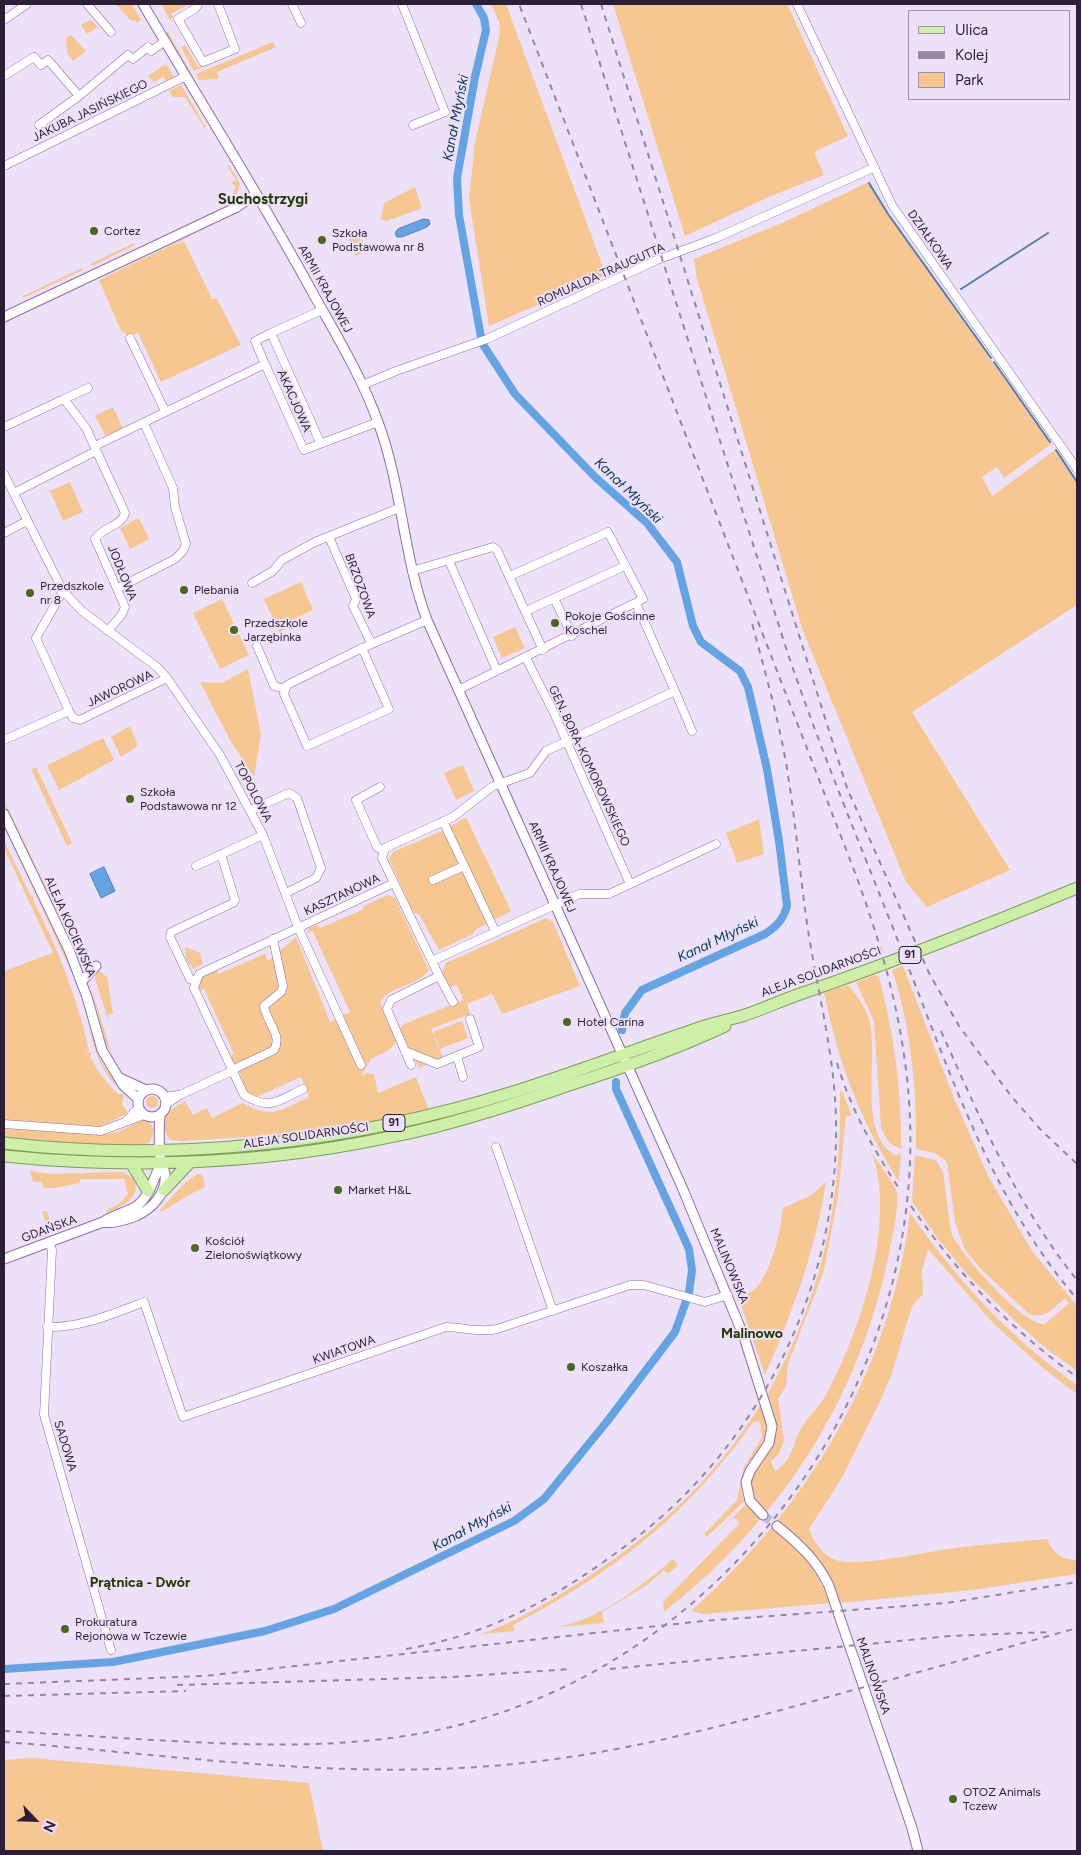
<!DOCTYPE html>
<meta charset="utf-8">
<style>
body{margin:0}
#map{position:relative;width:1081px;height:1855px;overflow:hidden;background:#ede0f9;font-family:Figtree,sans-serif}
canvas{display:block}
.frame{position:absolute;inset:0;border:5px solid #2b1e35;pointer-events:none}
.legend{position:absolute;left:908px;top:10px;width:162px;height:90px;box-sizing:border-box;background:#ede0f9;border:1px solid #9f92ab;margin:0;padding:6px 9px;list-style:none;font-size:15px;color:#2b1e35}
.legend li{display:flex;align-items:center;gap:10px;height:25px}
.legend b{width:25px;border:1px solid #9f92ab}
.north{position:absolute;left:10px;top:1795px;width:50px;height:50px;-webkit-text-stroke:4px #ede0f9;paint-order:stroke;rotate:114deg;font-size:14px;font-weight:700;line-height:20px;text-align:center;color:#2b1e35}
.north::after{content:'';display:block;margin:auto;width:18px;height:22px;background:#2b1e35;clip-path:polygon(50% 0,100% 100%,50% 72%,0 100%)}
</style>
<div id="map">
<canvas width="1081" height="1855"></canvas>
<div class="frame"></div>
<ul class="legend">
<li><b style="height:6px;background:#ceefa8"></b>Ulica</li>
<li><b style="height:6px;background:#9588a1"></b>Kolej</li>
<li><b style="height:14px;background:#f6c791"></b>Park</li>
</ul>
<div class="north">N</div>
</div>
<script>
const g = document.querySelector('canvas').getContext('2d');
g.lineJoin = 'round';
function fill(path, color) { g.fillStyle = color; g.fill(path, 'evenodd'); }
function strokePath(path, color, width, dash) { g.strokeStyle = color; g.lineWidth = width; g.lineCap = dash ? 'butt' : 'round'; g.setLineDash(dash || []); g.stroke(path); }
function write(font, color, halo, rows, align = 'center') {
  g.font = font + ' Figtree,sans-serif'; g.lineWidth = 4; g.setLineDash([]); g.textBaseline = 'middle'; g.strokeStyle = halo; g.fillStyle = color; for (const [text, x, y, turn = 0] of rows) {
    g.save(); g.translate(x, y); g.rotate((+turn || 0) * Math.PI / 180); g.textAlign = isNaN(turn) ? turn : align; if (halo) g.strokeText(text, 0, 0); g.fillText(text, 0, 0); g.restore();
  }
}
fill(new Path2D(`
 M116 4H132L141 20 137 23 135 20 131 21Z
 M168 4H189L171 14 173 17 170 20 162 6Z
 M491 4H506L606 275 489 326 469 199 475 142 500 33 499 22Z
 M613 4H787L848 136 814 152 824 175 771 196 685 236Z
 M91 20 98 27 87 34 81 25Z
 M164 32H168L196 82H195Z
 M71 35 86 51 73 61 67 53 66 38Z
 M273 42 276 47 217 72 219 79 199 80 196 74Z
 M185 45 198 67 230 54 229 56 194 71 181 47Z
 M166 64 174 77 166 81 163 77 154 82 148 76Z
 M181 85 206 127 205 129 185 97H173L169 91Z
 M229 165 240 184 235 198 231 200 229 197 232 196 236 186 231 183 236 180 227 166Z
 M869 182 888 215 1051 444 1004 478 997 467 982 477 992 496 1055 450 1077 483V605L912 712 1010 870 927 907 906 882 803 631 697 279 694 259 782 223Z
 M415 187 422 208 387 221 381 219 384 203Z
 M357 234 366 251 356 256 348 238Z
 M188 237 172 247 184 241 212 299H217L241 345 161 382 138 333 129 336 121 331 99 280Z
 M134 243 135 245 92 266 90 264Z
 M82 268 83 270 23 298V296Z
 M113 407 123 428 106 436 95 416Z
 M70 482 83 512 63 521 50 491Z
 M139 518 149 539 130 549 120 528Z
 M301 582 313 610 294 619 296 624 279 632 264 599Z
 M222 599 249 655 220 669 193 613Z
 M515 627 525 648 502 658 493 637Z
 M248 669 261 734 254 777 230 740 200 682 222 683Z
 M130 726 138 746 121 757 111 737Z
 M103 738 114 760 59 790 47 765Z
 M463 765 474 791 456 800 444 773Z
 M36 767 72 843 67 846 31 769Z
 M4 800 56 908 60 910 64 921 52 904 4 804Z
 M466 817 511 911 475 930 473 934 439 950 419 914 413 912 389 859 393 852 442 831Z
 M759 819 764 854 737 863 726 833Z
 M4 825 72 968 70 969Z
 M4 841 31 896H33L34 902C58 949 78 999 89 1051L85 1054 92 1052 90 1056C96 1071 107 1083 118 1094H124L122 1104 128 1113 100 1127 4 1120V971L53 953 4 848Z
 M388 895 395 898 429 970C417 987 391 985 380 1002L396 1042 389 1050 371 1059 361 1076 367 1073 374 1074 378 1093 416 1077 429 1110 345 1128 245 1137 181 1141 170 1140C156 1118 167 1111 185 1101L193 1115 207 1108 212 1118 243 1103C273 1120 280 1110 309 1097L301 1077 254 1098C240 1087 244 1080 237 1066 235 1063 232 1060 230 1056L234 1054 204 989 199 991 198 988 202 976 216 969 218 974 265 954 268 961 296 937 330 1022 350 1012 312 930 307 934 309 928 318 924 320 928 364 909 363 906Z
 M546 918 553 922 580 986 502 1014 492 994 467 1004 470 1014 431 1029 443 1058 419 1068 400 1030 402 1025 463 1000 457 985 449 988 442 973 446 963Z
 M185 947 200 953 203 964 193 969 186 959Z
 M903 966 954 1098 988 1176 1032 1251 1077 1306V1371L1042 1345 1013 1319 968 1275 938 1239 912 1201 915 1155 936 1160 943 1172 951 1232C958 1252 1024 1327 1045 1324L1069 1303 1065 1299C1054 1305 1049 1320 1029 1314L981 1269 965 1250 955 1222 947 1162 935 1153 916 1149C917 1089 911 1027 892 970Z
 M96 972H101L107 977 113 1014H108V1020L95 978Z
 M875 975 879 977C894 1034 902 1091 901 1149L889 1143 881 1128 874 1021 856 982Z
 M90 984 112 1054 121 1070 106 1043Z
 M848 985C858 997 867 1008 870 1024 878 1061 858 1134 895 1155L901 1154 899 1182C860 1119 839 1066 824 992Z
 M462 1021 468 1038 440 1049 433 1032Z
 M88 1025 102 1063 113 1079 127 1092C102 1080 95 1050 88 1025Z
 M842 1091 852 1116H846L838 1196 824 1271 788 1364 786 1386 778 1399 784 1440 779 1454 771 1461 775 1471C793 1460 792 1444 802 1427 809 1415 820 1406 827 1393 860 1332 898 1219 871 1151 877 1162 894 1182 897 1193 900 1207 889 1253 886 1268 853 1409 777 1523 664 1612L663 1602 740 1523 734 1517 699 1551 744 1506 746 1505 761 1518C758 1506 751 1496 751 1484 751 1476 756 1469 760 1463 781 1433 779 1427 768 1393 822 1297 842 1202 840 1092Z
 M146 1102a6 6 0 1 1 12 0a6 6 0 1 1-12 0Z
 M144 1119 150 1123 154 1130 150 1142 141 1146 78 1144 4 1138V1127L107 1134 118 1132Z
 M30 1171 52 1174 123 1172 134 1179C142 1199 120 1207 106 1213V1210L119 1204 128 1194 124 1179H80V1183L55 1188H44L41 1182H33Z
 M198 1174H202L205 1187 187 1196 161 1212 160 1210C173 1196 181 1184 198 1174Z
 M826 1182C815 1252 793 1311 765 1375L739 1299C747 1294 755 1291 760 1283 774 1262 780 1232 783 1208L810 1196Z
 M47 1211 52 1227 59 1224 63 1228 49 1232 42 1211Z
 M910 1213C957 1280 1010 1338 1077 1385V1394L1044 1369 994 1324 928 1249 922 1270 923 1294 916 1301 911 1309 892 1373 882 1397 843 1476 809 1529C814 1542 822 1555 836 1560 857 1568 930 1551 955 1548 985 1544 1016 1542 1047 1539 1053 1553 1061 1560 1077 1560V1574L973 1590 839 1603C822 1563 813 1550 780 1523L774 1530C802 1553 816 1569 830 1603L704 1614 691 1611C808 1507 890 1371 910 1213Z
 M761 1404C764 1413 767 1423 766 1432 762 1460 731 1465 744 1501L707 1537 704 1534 737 1500 743 1469 762 1437 760 1421 753 1422C688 1515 613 1573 513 1625L515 1631 481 1634C515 1622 545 1604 575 1585 651 1538 714 1480 761 1404Z
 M673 1559 678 1565 668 1574 664 1570 647 1585 602 1612 604 1623 556 1627C598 1621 641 1586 673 1559Z
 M32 1758 309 1783 323 1851H4V1760Z`), '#f6c791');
const water = new Path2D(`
 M424 219 429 220 430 224 427 227 402 237H397L395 233 398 229Z
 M104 867 115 891 101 898 90 874Z`);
fill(water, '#64a4e4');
strokePath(water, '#537cb0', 1);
strokePath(new Path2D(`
 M869 183 888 214 991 358
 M961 289 1048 233
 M994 362 1050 442
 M1056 450 1077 482`), '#537cb0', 2);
strokePath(new Path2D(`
 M476 4 484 18 486 30 475 77 457 178 459 215 482 343 515 394 595 477 647 523 677 562 693 626 701 642 740 671 748 687 767 769 779 841 787 906C783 920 777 926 765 934L642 990 625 1013 622 1030
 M4 1669 113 1662 265 1631 334 1609 514 1521 544 1499 609 1419 675 1332 689 1293 692 1270 689 1249 616 1089V1082`), '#64a4e4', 8);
strokePath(new Path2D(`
 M763 1515 777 1526`), '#c6b9d2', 9, [9, 4.5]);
const minor = new Path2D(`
 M87 4 111 32
 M198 4 196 8 178 19 203 62 235 49 218 4
 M292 4 301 23
 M402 4 445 112 413 125
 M797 4 892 205 1077 469
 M4 20 27 4
 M4 76 34 57 41 65 48 60 79 96
 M39 125 79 96 128 55 133 59 148 47 151 51 165 41
 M4 166 186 76
 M130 338 165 411
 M265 364 255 341 271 333
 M363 385 396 371 487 339 657 260 716 238 873 168
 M64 399 88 388
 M4 427 64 399 86 428 125 513C121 527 102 527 95 539L125 607 122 614 108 631
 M320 442 271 333 322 310
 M95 446 265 364 304 450 378 422
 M4 474 63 591 82 611 157 667 167 678 220 755 263 835 298 927 361 1065
 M14 493 96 451
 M4 533 27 521
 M329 537 356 599 353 606 371 643
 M449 561 497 671
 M412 571 493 547 497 550 543 650
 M252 583 273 571 282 560 315 542 399 508
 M118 588 175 559 183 551 186 544 175 507 173 488 144 423
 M63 591 36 638 69 711
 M554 598 572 636
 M636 603 675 691
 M526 611 625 566
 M257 646 274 686 285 689
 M367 646 427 620
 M362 648 389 709 307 746 284 694 287 685Z
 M526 658 554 713 630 884
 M458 690 643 599 608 532 510 576
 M4 740 69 711 73 718 80 720 167 678
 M380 787 356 800 377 847 384 851
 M251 810 289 793 297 798 321 868 316 878 286 893
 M443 821 495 931
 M196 866 263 835
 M433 880 464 866
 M432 961 579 894H609L716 844
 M439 976 453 1002
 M195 981 190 979 170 937 171 932 233 903 235 900 221 854
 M405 1051 437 1064 479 1047 470 1019
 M457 1056 463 1077
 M411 1065 387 1009 391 1000 439 976 382 858 385 848 453 817 493 786 530 773 546 751 675 691 692 731
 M232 1070 274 1050C283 1036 266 1021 264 1006L281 992 283 986 273 939
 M303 1089C277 1101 271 1111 244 1095L194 988 199 974 394 883
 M164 1097 178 1095
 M165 1105 180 1095 232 1071
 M126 1121 138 1108
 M4 1124 101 1131 144 1115
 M496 1147 553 1311
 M49 1242 52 1250 44 1415 111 1650
 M47 1327C81 1328 112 1314 144 1302L183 1417 446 1327C463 1327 480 1333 497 1329L630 1285H644L705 1302 728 1295`);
const tertiary = new Path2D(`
 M143 4C200 102 261 197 315 297 338 338 362 378 378 422 402 486 403 556 427 620L682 1187 744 1337 772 1426 769 1443 750 1471 746 1482 750 1501 763 1515
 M4 317 237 207 256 194
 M4 814 69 950 87 997 102 1050 123 1085 138 1099
 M82 981 96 966
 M120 1078 146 1090
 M138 1103a14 14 0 1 1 28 0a14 14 0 1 1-28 0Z
 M103 1222C114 1224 126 1220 136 1216 152 1209 167 1193 165 1175 165 1170 161 1165 160 1160 159 1145 159 1129 160 1114
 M4 1259 103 1222C113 1215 124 1213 135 1207 149 1199 154 1177 161 1163
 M777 1526C799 1544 817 1560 829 1586L912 1828 918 1851`);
const primary = new Path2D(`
 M4 1143C173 1163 351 1143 513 1092 576 1072 637 1049 699 1028 713 1023 728 1020 742 1016 761 1010 780 1001 800 994 893 962 985 926 1077 888
 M4 1156C134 1169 267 1164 395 1136 454 1124 512 1105 569 1085 622 1068 674 1050 725 1026
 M131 1163 148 1191
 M164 1190 190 1162`);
strokePath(minor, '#8e6ea6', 9);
strokePath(tertiary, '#8e6ea6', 11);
strokePath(primary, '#809f5a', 13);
strokePath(minor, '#fff', 8);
strokePath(tertiary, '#fff', 9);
strokePath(primary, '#ceefa8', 11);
strokePath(new Path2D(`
 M581 4 787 651C821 752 863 851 902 951 950 1072 991 1199 1077 1299
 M601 4 847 788 929 973 959 1026 1011 1096 1040 1129 1077 1164
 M941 1031C980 1118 1017 1206 1077 1280
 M837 1063C851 1110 874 1150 900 1190
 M911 1206C957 1273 1011 1330 1077 1377
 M406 1649C491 1634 556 1598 624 1547 758 1449 839 1288 836 1122 835 1056 818 994 808 930 800 877 796 823 787 769 779 720 765 672 752 623
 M610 1669 950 1636 1050 1632
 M4 1684 204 1676 703 1621 947 1603 1077 1582
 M177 1685 452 1677 572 1669
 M4 1696 186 1691
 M4 1731C60 1734 116 1738 172 1741 268 1746 362 1749 455 1726 710 1664 900 1422 910 1162 914 1060 889 964 854 870L519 4
 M4 1742C166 1754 328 1779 491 1766 610 1757 724 1726 839 1694 919 1672 998 1650 1077 1628`), '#9588a1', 2, [6, 6]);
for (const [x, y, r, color] of [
 [94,231,5,"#49691f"],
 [322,240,5,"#49691f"],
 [184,590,5,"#49691f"],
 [30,593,5,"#49691f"],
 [555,623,5,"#49691f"],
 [234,630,5,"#49691f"],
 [130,799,5,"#49691f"],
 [567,1022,5,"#49691f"],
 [338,1190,5,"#49691f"],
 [195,1248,5,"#49691f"],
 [571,1367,5,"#49691f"],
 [65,1629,5,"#49691f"],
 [953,1799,5,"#49691f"]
]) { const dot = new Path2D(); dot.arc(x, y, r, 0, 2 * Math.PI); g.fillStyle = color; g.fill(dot); strokePath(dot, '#ede0f9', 2); }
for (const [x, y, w] of [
 [910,955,22],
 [394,1123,22]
]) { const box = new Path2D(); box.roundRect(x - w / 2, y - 8.5, w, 17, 4); g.fillStyle = '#ede0f9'; g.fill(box); strokePath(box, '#2b1e35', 1); }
write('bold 11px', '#2b1e35', null, [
 ["91",910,955],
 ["91",394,1123]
]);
write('12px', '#2b1e35', '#ede0f9', [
 ["JAKUBA JASIŃSKIEGO",90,111,-26],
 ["DZIAŁKOWA",930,240,55],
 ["ROMUALDA TRAUGUTTA",601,275,-24],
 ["ARMII KRAJOWEJ",325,289,61],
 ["AKACJOWA",294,401,66],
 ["JODŁOWA",122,573,68],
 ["BRZOZOWA",360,586,70],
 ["JAWOROWA",120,689,-25],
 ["GEN. BORA-KOMOROWSKIEGO",589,766,65],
 ["TOPOLOWA",253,792,62],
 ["ARMII KRAJOWEJ",552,867,66],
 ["KASZTANOWA",342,895,-25],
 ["ALEJA KOCIEWSKA",70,927,66],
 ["ALEJA SOLIDARNOŚCI",821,972,-20],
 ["ALEJA SOLIDARNOŚCI",306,1136,-8],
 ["GDAŃSKA",49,1229,-20],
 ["MALINOWSKA",729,1266,67],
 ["KWIATOWA",344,1350,-19],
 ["SADOWA",65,1446,73],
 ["MALINOWSKA",873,1676,71]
]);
write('12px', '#2b1e35', '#ede0f9', [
 ["Cortez",104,231],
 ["Szkoła",332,233],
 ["Podstawowa nr 8",332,247],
 ["Przedszkole",40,586],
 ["nr 8",40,600],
 ["Plebania",194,590],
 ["Pokoje Gościnne",565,616],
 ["Koschel",565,630],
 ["Przedszkole",244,623],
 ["Jarzębinka",244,637],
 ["Szkoła",140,792],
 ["Podstawowa nr 12",140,806],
 ["Hotel Carina",577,1022],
 ["Market H&L",348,1190],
 ["Kościół",205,1241],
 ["Zielonoświątkowy",205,1255],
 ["Koszałka",581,1367],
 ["Prokuratura",75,1622],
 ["Rejonowa w Tczewie",75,1636],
 ["OTOZ Animals",963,1792],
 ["Tczew",963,1806]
], 'left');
write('italic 14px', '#093962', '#ede0f9', [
 ["Kanał Młyński",456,118,-79],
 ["Kanał Młyński",628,491,44],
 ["Kanał Młyński",718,940,-25],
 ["Kanał Młyński",472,1527,-28]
]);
write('bold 14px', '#243904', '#ede0f9', [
 ["Malinowo",752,1334],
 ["Prątnica - Dwór",140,1583]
]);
write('bold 15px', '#243904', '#ede0f9', [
 ["Suchostrzygi",263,200]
]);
</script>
